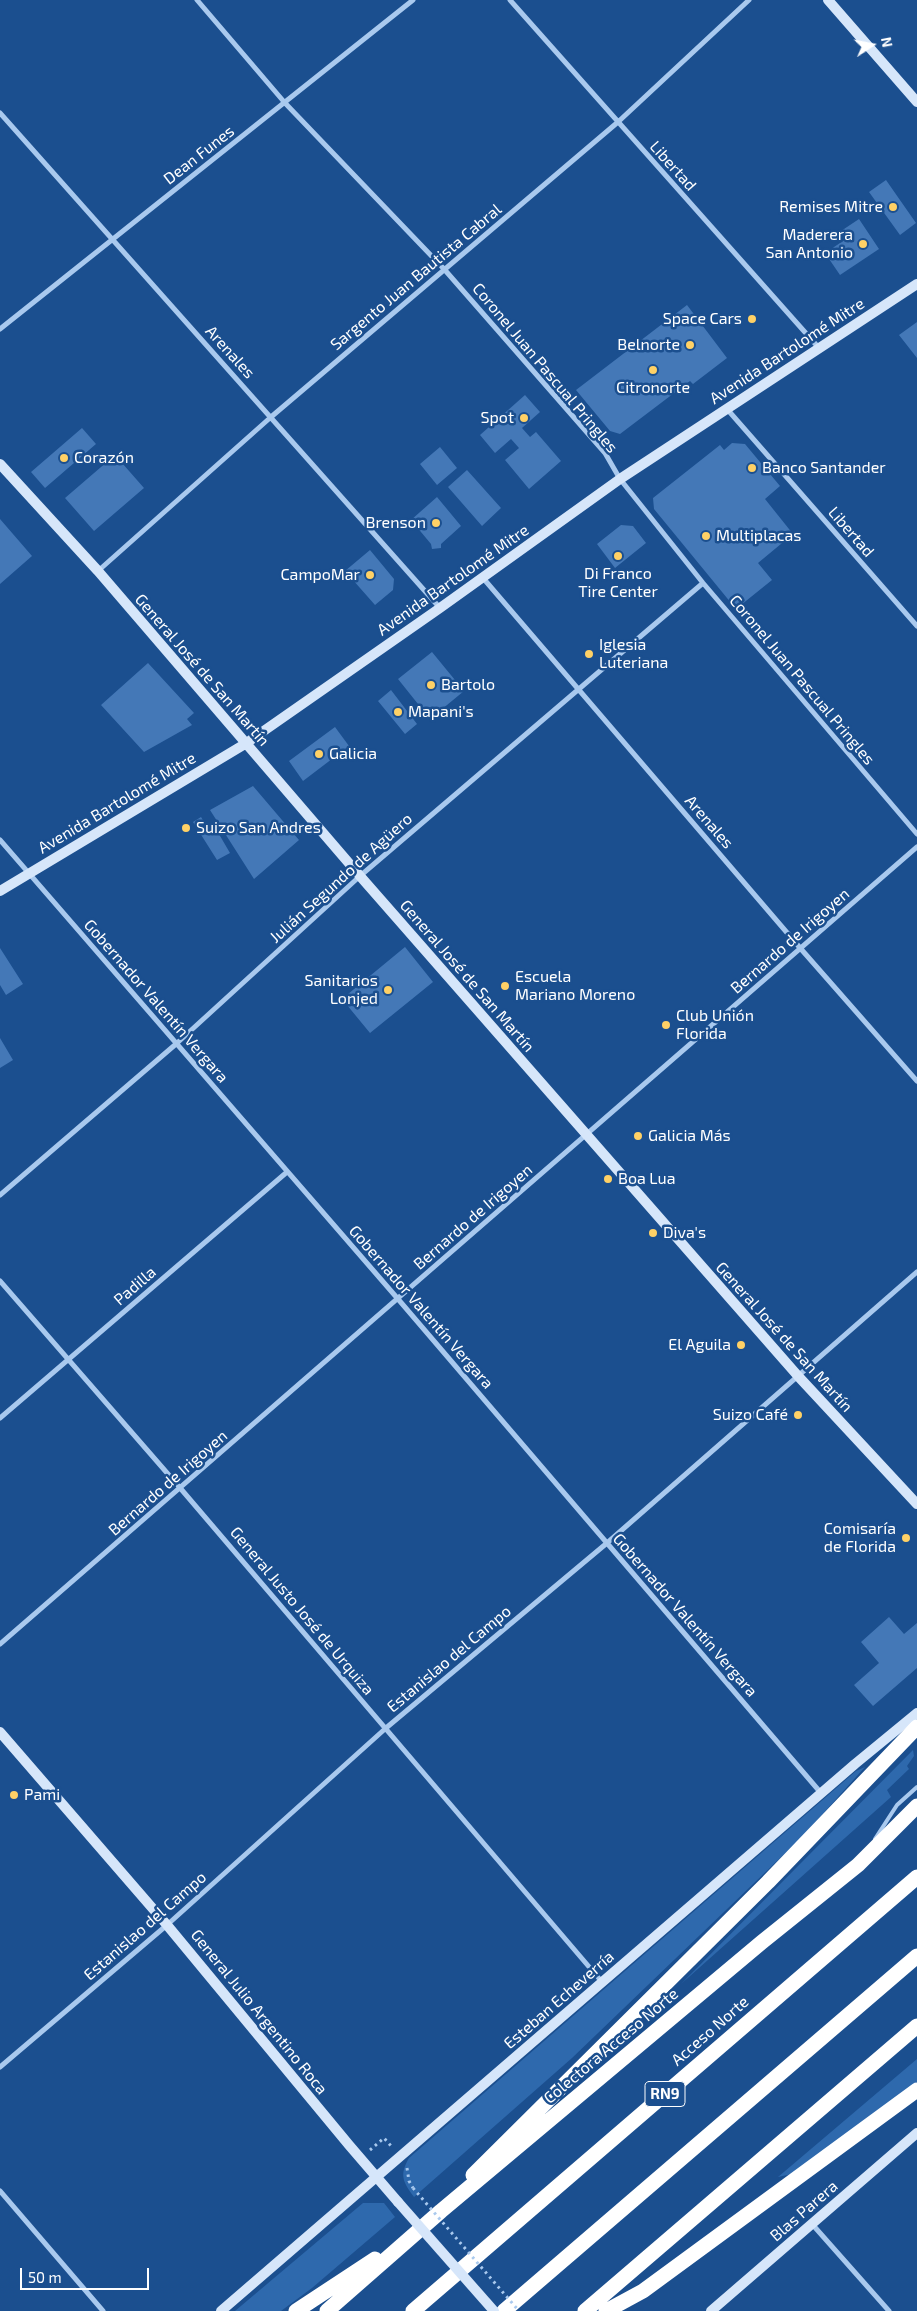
<!DOCTYPE html>
<meta charset="utf-8">
<style>
body{margin:0}
#map{position:relative;width:917px;height:2311px;overflow:hidden;background:#1b4f8f;font-family:"Exo 2",sans-serif}
canvas{display:block}
.north{position:absolute;left:847px;top:20px;width:50px;height:50px;-webkit-text-stroke:4px #1b4f8f;paint-order:stroke;rotate:79deg;font-size:14px;font-weight:700;line-height:20px;text-align:center;color:#fff}
.north::after{content:'';display:block;margin:auto;width:18px;height:22px;background:#fff;clip-path:polygon(50% 0,100% 100%,50% 72%,0 100%)}
.scale{position:absolute;left:20px;top:2268px;width:129px;height:22px;box-sizing:border-box;border:2px solid #fff;border-top:0;padding-left:6px;font-size:15px;line-height:18px;white-space:nowrap;color:#fff;-webkit-text-stroke:4px #1b4f8f;paint-order:stroke}
</style>
<div id="map">
<canvas width="917" height="2311"></canvas>
<div class="north">N</div>
<div class="scale">50 m</div>
</div>
<script>
const g = document.querySelector('canvas').getContext('2d');
g.lineJoin = 'round';
function fill(path, color) { g.fillStyle = color; g.fill(path, 'evenodd'); }
function strokePath(path, color, width, dash) { g.strokeStyle = color; g.lineWidth = width; g.lineCap = dash ? 'butt' : 'round'; g.setLineDash(dash || []); g.stroke(path); }
function write(font, color, halo, rows, align = 'center') {
  g.font = font + ' "Exo 2",sans-serif'; g.lineWidth = 5; g.setLineDash([]); g.textBaseline = 'middle'; g.strokeStyle = halo; g.fillStyle = color; for (const [text, x, y, turn = 0] of rows) {
    g.save(); g.translate(x, y); g.rotate((+turn || 0) * Math.PI / 180); g.textAlign = isNaN(turn) ? turn : align; if (halo) g.strokeText(text, 0, 0); g.fillText(text, 0, 0); g.restore();
  }
}
fill(new Path2D(`
 M913 1750 914 1756 907 1766 909 1769 887 1790 891 1797 681 1984Z
 M865 1767 802 1837 572 2058 414 2197C403 2182 399 2175 409 2158L856 1771Z
 M917 2059V2082L792 2174 778 2177Z
 M363 2203H384L395 2217 312 2288 281 2311H235Z`), '#2e69ad');
fill(new Path2D(`
 M886 180 916 223 900 235 869 192Z
 M859 219 879 249 840 275 825 253 846 239 841 231Z
 M687 305 727 358 693 384 690 381 620 434 610 431 576 390Z
 M917 322V358L899 335Z
 M525 395 540 412 522 428 530 437 536 432 561 461 529 489 505 460 519 448 511 439 495 453 480 435Z
 M82 428 96 444 45 488 31 472Z
 M732 443 745 444 780 486 765 499 793 534 758 563 772 580 736 609 654 509 653 498 720 445 724 450Z
 M440 447 457 468 437 485 420 464Z
 M115 455 144 488 94 531 65 498Z
 M467 470 501 508 482 526 448 487Z
 M437 497 461 526 441 544V548L432 549 431 544 411 520Z
 M0 519 32 556 0 584Z
 M621 525 633 526 646 543 615 568 597 544Z
 M370 550 394 579 393 590 375 605 345 571Z
 M432 652 464 691 430 719 398 679Z
 M148 663 194 713 187 719 192 725 144 752 101 705Z
 M391 690 417 724 405 734 378 701Z
 M335 727 349 746 303 781 289 761Z
 M253 786 299 840 254 879 210 810Z
 M201 817 210 832 216 829 230 853 217 860 193 822Z
 M405 947 433 982 370 1033 342 999Z
 M0 948 23 984 6 995 0 985Z
 M0 1038 13 1060 0 1068Z
 M889 1617 904 1634 917 1623V1668L873 1706 854 1685 879 1663 861 1642Z`), '#4478b7');
strokePath(new Path2D(`
 M370 2150 384 2138 392 2147
 M407 2168 409 2181 413 2188`), '#a9c9ee', 3, [2.5, 4]);
strokePath(new Path2D(`
 M875 1839 897 1805 917 1787`), '#a9c9ee', 4);
strokePath(new Path2D(`
 M197 0 285 103 444 269 605 453 620 479 703 583 917 834
 M510 0 819 348
 M0 113 440 608
 M0 329 413 0
 M727 409 917 626
 M98 571 271 417 618 122 749 0
 M483 578 801 949 917 1081
 M0 840 398 1299 821 1793
 M0 1195 176 1044 360 876 703 583
 M0 1281 181 1489 602 1982
 M0 1418 287 1172
 M0 1644 917 847
 M0 2067 167 1925 386 1728 607 1543 917 1272
 M0 2191 103 2311
 M812 2224 889 2311`), '#a9c9ee', 5);
strokePath(new Path2D(`
 M828 0 917 102
 M0 464 98 571 360 876 798 1376 917 1504
 M0 891 245 744 440 608 620 479 917 284
 M0 1732 167 1925 349 2145 398 2202
 M221 2311 855 1764 917 1713
 M711 2311 917 2133`), '#d6e6fa', 10);
strokePath(new Path2D(`
 M473 2175 768 1882 917 1727
 M296 2311 375 2259
 M327 2311 441 2211 762 1942 858 1865 917 1806
 M413 2311 917 1877
 M504 2311 917 1956
 M585 2311 917 2026
 M606 2311 643 2291 917 2090`), '#fff', 15);
strokePath(new Path2D(`
 M413 2188 519 2311`), '#a9c9ee', 3, [2.5, 4]);
strokePath(new Path2D(`
 M398 2202 494 2311`), '#d6e6fa', 10);
for (const [x, y, r, color] of [
 [893,207,5,"#ffd166"],
 [863,244,5,"#ffd166"],
 [752,319,5,"#ffd166"],
 [690,345,5,"#ffd166"],
 [653,370,5,"#ffd166"],
 [524,418,5,"#ffd166"],
 [64,458,5,"#ffd166"],
 [752,468,5,"#ffd166"],
 [436,523,5,"#ffd166"],
 [706,536,5,"#ffd166"],
 [618,556,5,"#ffd166"],
 [370,575,5,"#ffd166"],
 [589,654,5,"#ffd166"],
 [431,685,5,"#ffd166"],
 [398,712,5,"#ffd166"],
 [319,754,5,"#ffd166"],
 [186,828,5,"#ffd166"],
 [505,986,5,"#ffd166"],
 [388,990,5,"#ffd166"],
 [666,1025,5,"#ffd166"],
 [638,1136,5,"#ffd166"],
 [608,1179,5,"#ffd166"],
 [653,1233,5,"#ffd166"],
 [741,1345,5,"#ffd166"],
 [798,1415,5,"#ffd166"],
 [906,1538,5,"#ffd166"],
 [14,1795,5,"#ffd166"]
]) { const dot = new Path2D(); dot.arc(x, y, r, 0, 2 * Math.PI); g.fillStyle = color; g.fill(dot); strokePath(dot, '#1b4f8f', 2); }
for (const [x, y, w] of [
 [665,2094,40]
]) { const box = new Path2D(); box.roundRect(x - w / 2, y - 12.5, w, 25, 4); g.fillStyle = '#1b4f8f'; g.fill(box); strokePath(box, '#fff', 1); }
write('bold 15px', '#fff', null, [
 ["RN9",665,2094]
]);
write('16px', '#fff', '#1b4f8f', [
 ["Dean Funes",199,155,-38],
 ["Libertad",673,166,48],
 ["Sargento Juan Bautista Cabral",416,277,-40],
 ["Avenida Bartolomé Mitre",787,351,-33],
 ["Arenales",230,352,48],
 ["Coronel Juan Pascual Pringles",545,368,50],
 ["Libertad",851,532,49],
 ["Avenida Bartolomé Mitre",453,580,-35],
 ["General José de San Martín",202,670,49],
 ["Coronel Juan Pascual Pringles",802,680,50],
 ["Avenida Bartolomé Mitre",117,803,-31],
 ["Arenales",709,822,49],
 ["Julián Segundo de Agüero",341,878,-42],
 ["Bernardo de Irigoyen",790,941,-41],
 ["General José de San Martín",467,976,49],
 ["Gobernador Valentín Vergara",156,1001,49],
 ["Bernardo de Irigoyen",473,1217,-41],
 ["Padilla",135,1286,-41],
 ["Gobernador Valentín Vergara",421,1307,49],
 ["General José de San Martín",784,1337,48],
 ["Bernardo de Irigoyen",168,1483,-41],
 ["General Justo José de Urquiza",302,1611,50],
 ["Gobernador Valentín Vergara",685,1615,49],
 ["Estanislao del Campo",449,1659,-40],
 ["Estanislao del Campo",145,1926,-41],
 ["Esteban Echeverría",559,2000,-41],
 ["General Julio Argentino Roca",259,2012,51],
 ["Acceso Norte",710,2031,-41],
 ["Colectora Acceso Norte",611,2046,-40],
 ["Blas Parera",804,2211,-41]
]);
write('16px', '#fff', '#1b4f8f', [
 ["Remises Mitre",883,207,"right"],
 ["Maderera",853,235,"right"],
 ["San Antonio",853,253,"right"],
 ["Space Cars",742,319,"right"],
 ["Belnorte",680,345,"right"],
 ["Citronorte",653,388,"center"],
 ["Spot",514,418,"right"],
 ["Corazón",74,458],
 ["Banco Santander",762,468],
 ["Brenson",426,523,"right"],
 ["Multiplacas",716,536],
 ["Di Franco",618,574,"center"],
 ["Tire Center",618,592,"center"],
 ["CampoMar",360,575,"right"],
 ["Iglesia",599,645],
 ["Luteriana",599,663],
 ["Bartolo",441,685],
 ["Mapani's",408,712],
 ["Galicia",329,754],
 ["Suizo San Andres",196,828],
 ["Escuela",515,977],
 ["Mariano Moreno",515,995],
 ["Sanitarios",378,981,"right"],
 ["Lonjed",378,999,"right"],
 ["Club Unión",676,1016],
 ["Florida",676,1034],
 ["Galicia Más",648,1136],
 ["Boa Lua",618,1179],
 ["Diva's",663,1233],
 ["El Aguila",731,1345,"right"],
 ["Suizo Café",788,1415,"right"],
 ["Comisaría",896,1529,"right"],
 ["de Florida",896,1547,"right"],
 ["Pami",24,1795]
], 'left');
</script>
